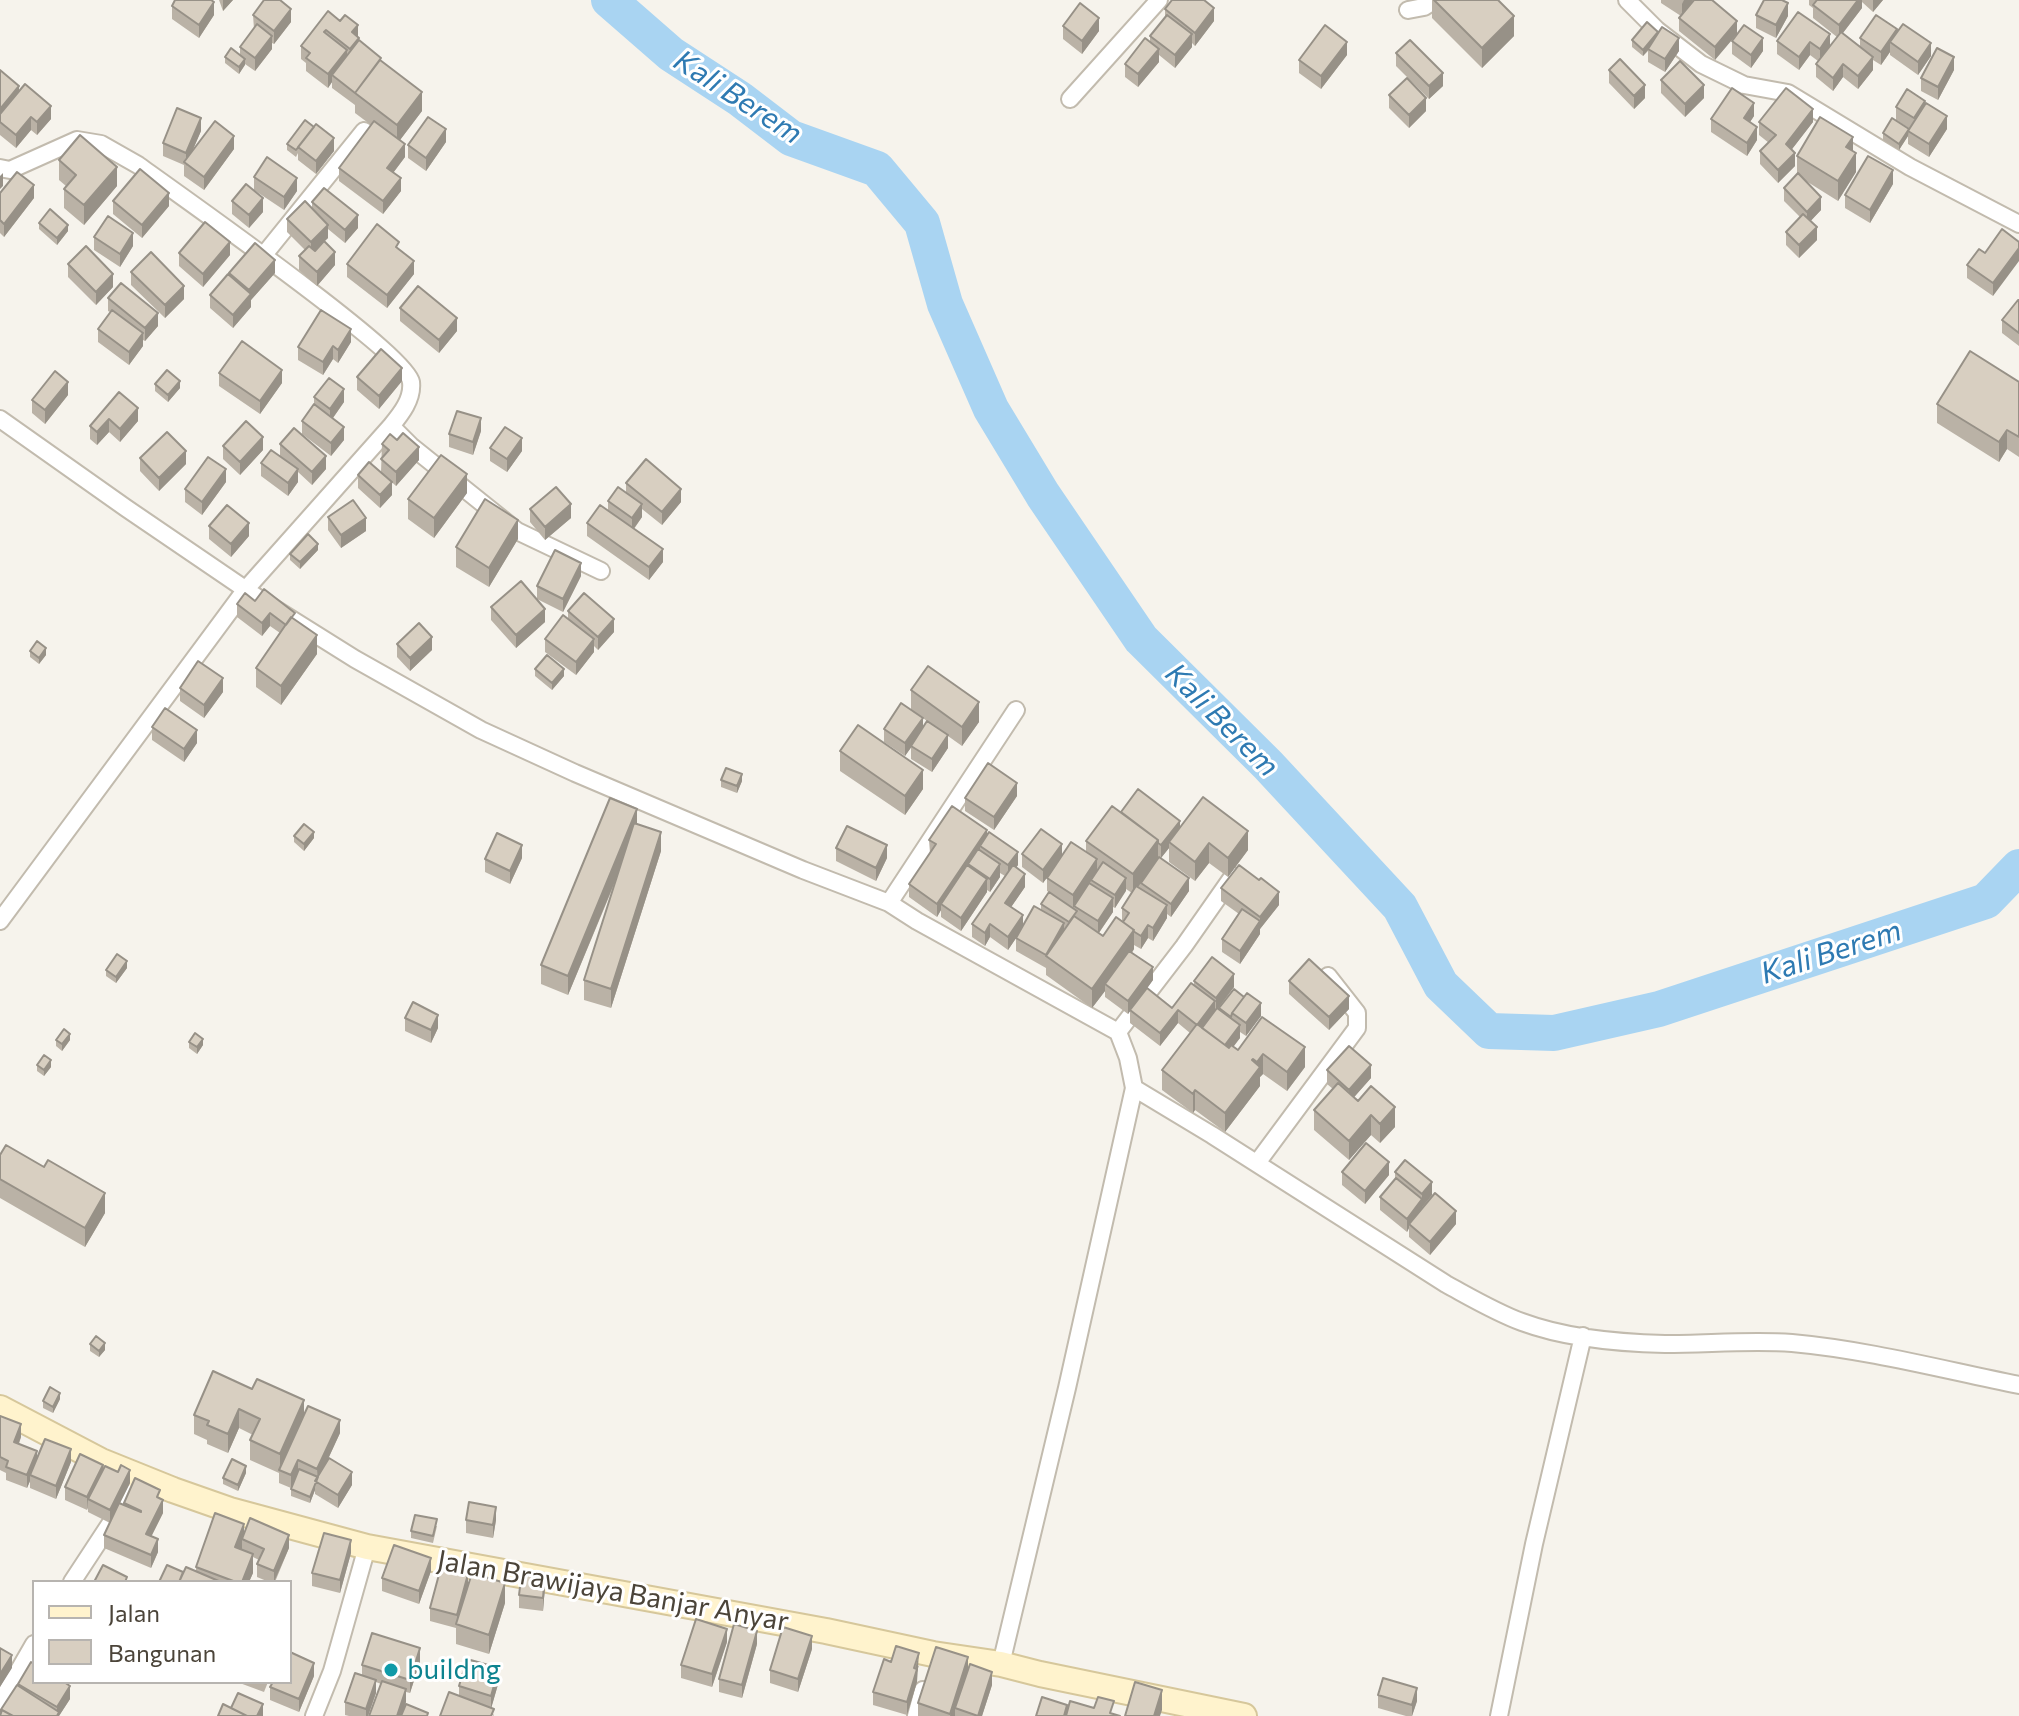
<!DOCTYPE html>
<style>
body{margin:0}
#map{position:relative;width:2019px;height:1716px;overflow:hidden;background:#f6f3ec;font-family:Commissioner,sans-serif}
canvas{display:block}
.legend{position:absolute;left:32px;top:1580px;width:260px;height:104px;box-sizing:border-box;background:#fff;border:2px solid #b7b4b0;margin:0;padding:10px 14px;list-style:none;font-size:24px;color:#4b4439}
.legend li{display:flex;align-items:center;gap:16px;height:40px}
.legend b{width:40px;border:2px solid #b7b4b0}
</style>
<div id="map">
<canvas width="2019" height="1716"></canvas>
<ul class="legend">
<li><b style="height:10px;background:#fff3cd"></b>Jalan</li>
<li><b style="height:22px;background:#d8cfc1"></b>Bangunan</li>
</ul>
</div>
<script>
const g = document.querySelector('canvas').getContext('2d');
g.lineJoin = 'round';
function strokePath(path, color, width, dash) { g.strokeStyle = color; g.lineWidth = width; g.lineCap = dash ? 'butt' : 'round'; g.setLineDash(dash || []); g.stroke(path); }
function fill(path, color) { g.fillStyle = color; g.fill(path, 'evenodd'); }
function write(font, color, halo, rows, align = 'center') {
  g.font = font + ' Commissioner,sans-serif'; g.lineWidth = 6; g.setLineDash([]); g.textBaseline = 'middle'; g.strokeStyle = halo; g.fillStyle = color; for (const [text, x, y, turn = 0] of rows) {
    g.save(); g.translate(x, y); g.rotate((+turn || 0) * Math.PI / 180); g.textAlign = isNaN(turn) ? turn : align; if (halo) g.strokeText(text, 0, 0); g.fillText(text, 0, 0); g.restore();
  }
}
strokePath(new Path2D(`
 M609 0 671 54 740 99 791 138 877 169 922 223 945 304 991 409 1043 495 1141 639 1268 765 1400 907 1441 985 1489 1031 1554 1033 1659 1009 1986 901 2019 867`), '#a9d4f2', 36);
const street = new Path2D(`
 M1627 0 1657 30 1701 64 1744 85 1788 93 1910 167 2019 224
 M1408 10 1424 7 1435 0
 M1070 99 1159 0
 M0 168 10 170 77 140 101 144 138 165C175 192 407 354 411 382 413 399 401 414 391 426L411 446 517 531 601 571
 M263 256 364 131
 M0 419 126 508 264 602 355 659 481 730 575 773 803 870 889 903 917 921 1118 1032 1128 1058 1134 1088 1067 1388 1001 1664
 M889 903 1016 710
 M0 921 246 589 391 426
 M1118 1032 1184 946 1233 876
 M1134 1088 1212 1135 1446 1284C1470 1297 1495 1312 1522 1322 1565 1338 1619 1343 1665 1344 1708 1344 1750 1340 1792 1343 1869 1350 1944 1370 2019 1385
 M1257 1163 1357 1028V1013L1328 976
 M72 1582 135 1486
 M0 1703 34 1644
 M314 1716 332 1671 367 1547
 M916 1716 923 1690
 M1499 1716 1534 1544 1583 1336`);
const secondary = new Path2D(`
 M0 1408 101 1461 173 1490 230 1510 367 1547 826 1631 933 1654 1001 1664 1040 1674 1244 1716`);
strokePath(street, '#c2bbae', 20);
strokePath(secondary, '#d6c79b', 28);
strokePath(street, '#fff', 16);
strokePath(secondary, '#fff3cd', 24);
fill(new Path2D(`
 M219 0H233L223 11Z
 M1432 0H1498L1514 36 1482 68 1432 18Z
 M1661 0H1693L1688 7 1737 21 1715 60 1679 31V18L1681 16 1661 3Z
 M1809 0H1883L1873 12 1862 2V8L1843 33 1860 46V38L1897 33 1931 56 1918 75 1890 55V52L1881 65 1873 60V70L1858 89 1843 77 1833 91 1816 77V64L1818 61 1810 55 1799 70 1777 54V41L1798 12 1830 46 1837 37 1813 18V8L1809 5Z
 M172 6 214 15 199 38 172 19Z
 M1165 9 1214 21 1195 46 1192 43V47L1175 68 1159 55V62L1138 87 1125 77V64L1150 42V36L1165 18Z
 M253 15 291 22 274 44 272 43V49L255 71 245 64 239 74 225 63V57L240 55V47L254 29Z
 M1756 15 1788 16 1776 38 1756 28Z
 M340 21 358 37 359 41 381 61 422 111 400 140 405 157 393 173 401 191 383 214 339 181V168L371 125 355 113V105L332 88V82L328 88 306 71V63L301 59V46Z
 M1063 26 1099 31 1082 54 1063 39Z
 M1632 40 1679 51 1665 72 1648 62V51L1643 56 1632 47Z
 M1732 41 1763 51 1751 68 1732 54Z
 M1396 53 1443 86 1429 99 1396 66Z
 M1347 55 1321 89 1299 73V60Z
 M0 70 19 92 51 119 37 135 31 130 16 148 0 135Z
 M1609 70 1645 98 1634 109 1609 83Z
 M1954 70 1938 100 1921 91V78Z
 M1661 80 1704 98 1685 117 1661 93Z
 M1389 95 1426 111 1409 128 1389 108Z
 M1925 104 1947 129 1929 157 1908 144V136L1899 150 1883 140V133L1910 129 1896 120V107Z
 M1754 116 1750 122 1757 140 1747 156 1711 132V119Z
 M1759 122H1813L1791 150 1795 166 1778 183 1760 164V151L1769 143 1759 135Z
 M314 127 334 151 316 174 298 160V153L296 157 287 150V144Z
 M201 131 192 151 234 149 204 190 184 176V165L163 156V143Z
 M446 142 426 171 408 158V145Z
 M1853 151 1856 172 1838 201 1806 181 1821 210 1810 221 1817 240 1799 258 1786 245V232L1800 217 1784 201V188L1797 175V156Z
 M59 160 117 186 84 225 64 208V189L66 186 59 180Z
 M254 177 297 191 284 210 254 190Z
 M1893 184 1870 223 1845 208V195Z
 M0 193 34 198 4 237 0 233Z
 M113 201 169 206 142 238 113 214Z
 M232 201 263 212 249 228 232 214Z
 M312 202 358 228 345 243 328 229V238L324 241 335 265 317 286 299 270V256L305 250 287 232V219L312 209Z
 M39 223 68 231 57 245 39 229Z
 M2002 229 1993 296 1967 278V265L1985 253Z
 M94 237 133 246 120 267 94 250Z
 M399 249 414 274 387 308 347 277V264Z
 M179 253 230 255 203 287 179 266Z
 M68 264 113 287 96 305 68 277Z
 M131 272 184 299 165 318 131 285Z
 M229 273H275L251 300V307L233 328 210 308V295L229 275Z
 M108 298 158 326 145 341 143 340V346L129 365 98 342V329L110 312 108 311Z
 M2019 300V346L2002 333V320Z
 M400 308 457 331 439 353 400 321Z
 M351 342 338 363 333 359 323 375 298 360V347Z
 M219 373 282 383 260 414 219 386Z
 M357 377 402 381 379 409 357 390Z
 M2019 382V457L2007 449 1999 462 1937 423V404Z
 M155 384 180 388 168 402 155 391Z
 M119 392 138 421 120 442 109 432 97 445 90 439V426Z
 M68 395 45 424 32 413V400Z
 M314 397 344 402 333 418 344 440 331 456 302 434V421L314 404Z
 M481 431 473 455 449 447V434Z
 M280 444 326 469 312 485 298 472V482L288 496 261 476V463L280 456Z
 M382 444 419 460 396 486 381 472Z
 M223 446 263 450 240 475 223 459Z
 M490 448 522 451 507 472 490 461Z
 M140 458 186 464 159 491 140 471Z
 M358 475 392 495 380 508 358 488Z
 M226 482 202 515 185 502V489Z
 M626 483 681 502 662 525 642 509V517L634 529 663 562 649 580 587 536V523L608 510V501L626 492Z
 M467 493 434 538 408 519V499Z
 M530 509 571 518 545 540 530 522Z
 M328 517 366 531 341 548 328 530Z
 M209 526 249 536 231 557 209 539Z
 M518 539 489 587 456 567V547Z
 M318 550 300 569 290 560V554Z
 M581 576 563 612 537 599V586Z
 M255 601 295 620 317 654 281 705 256 687V668L280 633 270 626 262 636 237 617V604Z
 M491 607 545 622 516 648 491 620Z
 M568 611 614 632 598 650 594 646V652L576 675 545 652V639L568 620Z
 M397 644 432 650 410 671 397 657Z
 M30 651 46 655 39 664 30 657Z
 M535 669 564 676 552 690 535 676Z
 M180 688 223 692 204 718 180 701Z
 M911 690 979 722 962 746 948 736V748L932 772 911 759V747L905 756 884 742V729L911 710ZM923 718 932 725 923 728Z
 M152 727 197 743 184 762 152 740Z
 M840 751 923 789 905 815 840 771Z
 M721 780 742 781 737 793 721 787Z
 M1017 796 994 830 965 811V798Z
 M1121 812 1180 828 1248 850 1228 877 1209 863 1195 881 1169 862V848L1161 858 1189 891 1171 917 1167 914V918L1153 941 1148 938 1141 949 1134 945V949L1132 953 1153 980 1136 1004 1172 1008 1194 985V981L1234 987 1218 1009 1261 1016 1246 1036 1240 1032V1038L1233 1046 1238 1050 1262 1017 1305 1067 1287 1091 1263 1074 1260 1077V1086L1225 1132 1195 1110 1193 1113 1162 1090V1070L1190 1033 1178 1023 1160 1046 1130 1023V1011L1128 1014 1105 997V991L1092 1008 1046 975V968L1016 951V938L1008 950 990 937 985 946 972 937V924L1005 876 1000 873V877L990 892 987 890V892L961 931 941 917V910L937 917 909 897V884L930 853 929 840 987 835 1018 865 1016 868 1025 887 1011 907 1023 925 1041 910V904L1049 892 1047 891V878L1054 868 1043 883 1022 867V854L1062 856 1086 852V841ZM1126 889 1132 893 1122 908V921L1103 936 1099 933 1113 912V907L1115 908Z
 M637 824 661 851 611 1008 584 1000V980L619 873 568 995 541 984V965Z
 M294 836 314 838 304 851 294 842Z
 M836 848 887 858 876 881 836 861Z
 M522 858 510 884 485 872V859Z
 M1221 888 1279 905 1260 929V934L1240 964 1222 952V939L1239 914 1221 901Z
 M127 968 116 983 106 976V970Z
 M1289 981 1349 1009 1329 1030 1289 994Z
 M405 1018 438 1028 431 1043 405 1031Z
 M56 1040H70L62 1051 56 1046Z
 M189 1042 203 1045 197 1054 189 1048Z
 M37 1065 51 1067 44 1076 37 1071Z
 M1327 1070 1371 1078 1354 1097 1395 1127 1380 1143 1371 1135 1349 1160 1314 1130V1110L1333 1089 1327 1084Z
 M0 1155 44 1167 105 1213 85 1247 0 1198Z
 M1342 1172 1389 1175 1365 1204 1342 1185Z
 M1395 1172 1432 1195 1422 1208 1456 1224 1430 1255 1409 1237V1228L1407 1232 1380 1210V1197L1395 1179Z
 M90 1344 105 1350 99 1357 90 1351Z
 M213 1371 304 1414 340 1433 325 1465 352 1485 338 1508 315 1494V1490L310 1503 291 1496V1488L279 1483V1473L250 1460V1440L253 1435 239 1428 228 1453 207 1444V1440L194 1434V1415Z
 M60 1399 53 1413 43 1408V1401Z
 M0 1416 21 1437 19 1444 37 1458 71 1462 56 1499 30 1488V1481L27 1488 6 1480V1473L0 1470Z
 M103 1471 130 1483 120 1503 124 1505V1503L160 1499 163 1513 151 1537 158 1552 151 1568 104 1548V1535L110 1523 88 1512V1508L87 1510 65 1500V1487Z
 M246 1473 238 1491 223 1484V1478Z
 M466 1520H496L493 1538 466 1533Z
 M437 1526 433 1543 411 1538V1531Z
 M244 1535 289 1548 275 1582H269L257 1577V1564L259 1560 253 1557V1573L249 1582H159L183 1572 196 1571V1567Z
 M351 1553 340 1593 312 1586V1573Z
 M431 1571 419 1604 382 1591V1578Z
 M468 1586 505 1603 489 1654 456 1644V1628L430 1621V1608Z
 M545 1586 543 1611 519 1608V1595Z
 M727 1642 712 1687 681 1678V1665Z
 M757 1644 742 1698 719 1692V1679Z
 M812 1649 798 1692 770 1683V1670Z
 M420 1662 410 1693 406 1692V1702L403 1710 428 1716H369L381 1684 376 1682V1693L368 1716H349L345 1715V1702L362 1676V1665Z
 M891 1662 919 1666 917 1671V1682L907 1715 873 1705V1692Z
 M968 1668 992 1685 982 1716H918V1703Z
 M314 1676 299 1712 270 1700V1687Z
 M499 1681 491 1708 494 1716 459 1696V1686Z
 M237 1682H268L264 1692Z
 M18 1684 70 1699 59 1716H0V1711L18 1686Z
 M1378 1695 1417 1701 1412 1716H1406L1378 1708Z`), '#bab2a6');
fill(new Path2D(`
 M223 0H233L223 11Z
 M1684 0H1693L1682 17V4Z
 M1858 0H1862V8L1839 38V25Z
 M1873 0H1883L1873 12Z
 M214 2V15L199 38V25Z
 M1788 3V16L1776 38V25Z
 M1214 8V21L1195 46V33Z
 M291 9V22L274 44V31Z
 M1514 16V36L1482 68V48Z
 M1099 18V31L1082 54V41Z
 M1737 21V34L1715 60V47Z
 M358 25V38L352 32Z
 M1897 29V42H1890V52L1881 65V52Z
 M1658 32V38L1643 56V50Z
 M1192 34V47L1175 68V55Z
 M1830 34V47L1820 62V49Z
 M272 36V49L255 71V58Z
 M1679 38V51L1665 72V59Z
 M1763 38V51L1751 68V55Z
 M1347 42V55L1321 89V76Z
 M1810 42V55L1799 70V57Z
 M1931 43V56L1918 75V62Z
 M1159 49V62L1138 87V74Z
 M347 50V63L332 75V82L328 88V74Z
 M1873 57V70L1858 89V76Z
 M1954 57V70L1938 100V87Z
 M245 59V65L239 74V67Z
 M1843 64V77L1833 91V78Z
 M1443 73V86L1429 99V86Z
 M1645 85V98L1634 109V96Z
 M1704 85V98L1685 117V104Z
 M19 86V99L0 122V109Z
 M422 92V111L397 144V125Z
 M1426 98V111L1409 128V115Z
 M1754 103V116L1744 131V118Z
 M51 106V119L37 135V122Z
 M1813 109V122L1786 157V144Z
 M1947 116V129L1929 157V144Z
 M31 117V130L16 148V135Z
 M201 118V131L186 166V153Z
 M1757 127V140L1747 156V143Z
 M446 129V142L426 171V158Z
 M1909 129 1908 136 1899 150V144Z
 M234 136V149L204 190V177Z
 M1853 137V156L1846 147Z
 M334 138V151L316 174V161Z
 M405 144V157L387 181V168Z
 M1795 153V166L1778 183V170Z
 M1856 153V172L1838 201V181Z
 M117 167V186L84 225V205Z
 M1893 170V184L1870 223V210Z
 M3 173V186L0 189V176Z
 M297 178V191L284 210V197Z
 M401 178V191L383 214V201Z
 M34 185V198L4 237V224Z
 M169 193V206L142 238V225Z
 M1821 197V210L1807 225V212Z
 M263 198V212L249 228V215Z
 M358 215V228L345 243V230Z
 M68 225V231L57 245V238Z
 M328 225V238L311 255V242Z
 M1817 227V240L1799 258V245Z
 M133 233V246L120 267V254Z
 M230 242V255L203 287V274Z
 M2019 248V261L1993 296V283Z
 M335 252V265L317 286V272Z
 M275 260V273L251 300V307L233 328V315L249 296V290Z
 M414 261V274L387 308V295Z
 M113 274V287L96 305V292Z
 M184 286V299L165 318V305Z
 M158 313V326L145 341V328Z
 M457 318V331L439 353V340Z
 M351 329V342L338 363V350Z
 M143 333V346L129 365V352Z
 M333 346V359L323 375V362Z
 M402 368V381L379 409V396Z
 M282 370V383L260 414V401Z
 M180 381V388L168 402V395Z
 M68 382V395L45 424V410Z
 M344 389V402L330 422V409Z
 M138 408V421L120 442V429Z
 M481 418V431L473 455V442Z
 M109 419V432L97 445V432Z
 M344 427V440L331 456V443Z
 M2007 430V449L1999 462V442Z
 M263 437V450L240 475V462Z
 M522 438V451L507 472V459Z
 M419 447V460L396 486V472Z
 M186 451V464L159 491V478Z
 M326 456V469L312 485V472Z
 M226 469V482L202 515V502Z
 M298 469V482L288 496V483Z
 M467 474V493L434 538V518Z
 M392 482V495L380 508V495Z
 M681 489V502L662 525V512Z
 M571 504V518L545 540V527Z
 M642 504V517L632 531V518Z
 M366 518V531L341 548V535Z
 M518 520V539L489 587V568Z
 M249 523V536L231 557V544Z
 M318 544V550L300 569V562Z
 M663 549V562L649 580V567Z
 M581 563V576L563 612V599Z
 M545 609V622L516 648V635Z
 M270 613V626L262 636V623Z
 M614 619V632L598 650V637Z
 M317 635V654L281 705V686Z
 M432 637V650L410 671V658Z
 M594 639V652L576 675V662Z
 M46 648V655L39 664V658Z
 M564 669V676L552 690V683Z
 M223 678V692L204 718V705Z
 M979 702V722L962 746V727Z
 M923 718V731L905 756V743Z
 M197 730V743L184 762V749Z
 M948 735V748L932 772V759Z
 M923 770V789L905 815V796Z
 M742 774V781L737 793V786Z
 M1017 783V796L994 830V817Z
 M637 809V828L568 995V976Z
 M1180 821V834L1169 842V848L1161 858V845Z
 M987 830V843L980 846V854L968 864V871L941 904V910L937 917V904Z
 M1248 831V850L1228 877V858Z
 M314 832V838L304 851V844Z
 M661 832V851L611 1008V989Z
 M1158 840V859L1133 894V874Z
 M1209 843V863L1195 881V862Z
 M1062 844V857L1043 883V870Z
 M522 845V858L510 884V871Z
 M887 845V858L876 881V868Z
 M1018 852V865L1008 878V865Z
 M1097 859V872L1073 908V895Z
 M1000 864V877L990 892V879Z
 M1025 874V887L1005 916V903Z
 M1126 878V891L1115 908V895Z
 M1189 878V891L1171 917V904Z
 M987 879V892L961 931V918Z
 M1279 892V905L1260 929V934L1240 964V951L1260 922V917Z
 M1113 898V912L1098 934V921Z
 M1167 905V918L1153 941V928Z
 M1023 915V928L1008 950V937Z
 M1064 923V936L1046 956Z
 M990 924V937L985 946V933Z
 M1148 925V938L1141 949V936Z
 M1134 930V949L1108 987 1105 984V991L1092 1008V989Z
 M127 961V968L116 983V977Z
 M1153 967V980L1128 1014V1001Z
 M1234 974V987L1216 1011V998Z
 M1349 996V1009L1329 1030V1017Z
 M1215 1001V1014L1203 1029 1197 1025Z
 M1261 1003V1016L1246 1036V1023Z
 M1178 1010V1023L1160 1046V1033Z
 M438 1015V1028L431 1043V1030Z
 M1240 1025V1038L1225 1058V1045Z
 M70 1034V1040L62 1051V1044Z
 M203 1039V1045L197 1054V1047Z
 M1305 1047V1067L1287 1091V1072Z
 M1263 1054V1074L1260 1077V1086L1225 1132V1113L1253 1059V1076L1257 1071V1062Z
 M51 1060V1067L44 1076V1070Z
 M1371 1065V1078L1349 1103V1090Z
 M1195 1090V1110L1193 1113V1094Z
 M1395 1107V1127L1380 1143V1124Z
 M1371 1115V1135L1349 1160V1141Z
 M1389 1162V1175L1365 1204V1191Z
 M1432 1182V1195L1422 1207V1212L1409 1224V1228L1407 1232V1219L1422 1199V1194Z
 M105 1193V1213L85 1247V1228Z
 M1456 1211V1224L1430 1255V1242Z
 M105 1343V1350L99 1357V1351Z
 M60 1393V1399L53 1413V1407Z
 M304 1400V1420L280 1470V1454Z
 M239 1409V1428L228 1453V1434Z
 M340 1420V1433L318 1481 317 1469Z
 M21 1424V1437L14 1455V1442Z
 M71 1449V1462L56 1499V1486Z
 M37 1451V1464L30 1475V1481L27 1488V1475Z
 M298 1460V1473L291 1488V1475Z
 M103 1465V1478L88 1499 87 1510V1497Z
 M246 1466V1473L238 1491V1485Z
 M130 1470V1483L110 1523V1510Z
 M352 1472V1485L338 1508V1495Z
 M315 1483V1490L310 1503V1497Z
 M163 1500V1513L146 1547V1534Z
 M496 1507V1520L493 1538V1525Z
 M244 1524V1540L242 1539V1549L235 1567V1547Z
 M289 1535V1548L274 1582V1571Z
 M158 1539V1552L151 1568V1555Z
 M351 1540V1553L340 1593V1580Z
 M253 1554V1573L249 1582H242Z
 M431 1558V1571L419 1604V1591Z
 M545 1573V1586L543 1611V1598Z
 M468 1574V1587L457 1625V1615Z
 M505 1583V1603L489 1654V1635Z
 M727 1629V1642L712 1687V1674Z
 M757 1631V1644L742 1698V1685Z
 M812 1636V1649L798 1692V1679Z
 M420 1648V1662L410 1693V1680Z
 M919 1653 917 1682 907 1715V1702Z
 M12 1655V1668L0 1687V1674Z
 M968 1657V1676L955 1708V1716H950Z
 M314 1663V1676L299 1712V1699Z
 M499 1668V1681L491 1709V1696Z
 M992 1672V1685L982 1716H978Z
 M376 1680V1693L368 1716H366V1709Z
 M70 1686V1699L59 1716H57V1707Z
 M1417 1688V1701L1412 1716V1705Z
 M406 1689V1702L401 1716H397Z
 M1162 1690V1710L1160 1716H1154Z
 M263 1704V1716H257Z`), '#979187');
const building = new Path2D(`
 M175 0H211L214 2 199 25 172 6Z
 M264 0H280L291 9 274 31 253 15Z
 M1172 0H1204L1214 8 1195 33 1165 9Z
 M1434 0H1498L1514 16 1482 48Z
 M1694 0H1712L1737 21 1715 47 1679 18Z
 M1764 0H1782L1788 3 1776 25 1756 15Z
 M1817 0H1858L1839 25 1813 5Z
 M1080 3 1099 18 1082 41 1063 26Z
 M328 11 340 21 345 15 358 25 352 32 359 38 350 49 326 30 324 32 347 50 328 74 306 58 310 53 301 46Z
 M1798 12 1830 34 1820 49 1810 42 1799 57 1777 41Z
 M1167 15 1192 34 1175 55 1150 36Z
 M1876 15 1897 29 1881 52 1860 38Z
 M1647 22 1658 32 1643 50 1632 40Z
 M257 24 272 36 255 58 240 47Z
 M1903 24 1931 43 1918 62 1890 42Z
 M1325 25 1347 42 1321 76 1299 60Z
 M1744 25 1763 38 1751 55 1732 41Z
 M1662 27 1679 38 1665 59 1648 49Z
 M1841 32 1873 57 1858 76 1843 64 1833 78 1816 64Z
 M1145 38 1159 49 1138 74 1125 64Z
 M359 40 381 58 355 93 332 75Z
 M1410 40 1443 73 1429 86 1396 53Z
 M231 48 245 59 239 67 225 57Z
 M1937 48 1954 57 1938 87 1921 78Z
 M1620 59 1645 85 1634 96 1609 70Z
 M380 60 422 92 397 125 355 93Z
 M1680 61 1704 85 1685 104 1661 80Z
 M0 70 19 86 0 109Z
 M1407 78 1426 98 1409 115 1389 95Z
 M25 84 51 106 37 122 31 117 16 135 0 122V114Z
 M1732 88 1754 103 1744 118 1757 127 1747 143 1711 119Z
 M1786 88 1813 109 1786 144 1795 153 1778 170 1760 151 1776 135 1759 122Z
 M1907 89 1925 101 1914 118 1896 107Z
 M1926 103 1947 116 1929 144 1908 131Z
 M177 108 201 118 186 153 163 143Z
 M428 117 446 129 426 158 408 145Z
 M1820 117 1853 137 1846 147 1856 153 1838 181 1797 156Z
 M1892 118 1909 129 1899 144 1883 133Z
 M305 120 314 127 296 150 287 144Z
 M215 121 234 136 204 177 184 162Z
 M374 121 405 144 387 168 401 178 383 201 339 168Z
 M316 124 334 138 316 161 298 147Z
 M80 135 117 167 84 205 64 189 76 175 59 160Z
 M1868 156 1893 170 1870 210 1845 195Z
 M267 157 297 178 284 197 254 177Z
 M140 169 169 193 142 225 113 201Z
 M17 172 34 185 4 224 0 220V193Z
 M1798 173 1821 197 1807 212 1784 188Z
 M246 184 263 198 249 215 232 201Z
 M324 188 358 215 345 230 312 202Z
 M305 201 328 225 311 242 287 219Z
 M50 209 68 225 57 238 39 223Z
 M1803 214 1817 227 1799 245 1786 232Z
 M108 216 133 233 120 254 94 237Z
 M205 222 230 242 203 274 179 253Z
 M377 224 399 242 396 247 414 261 387 295 347 264Z
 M2002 229 2019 242V248L1993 283 1967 265 1979 249 1985 253Z
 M324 241 335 252 317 272 299 256 309 246 315 251Z
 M255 243 275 260 249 290 229 273Z
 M86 246 113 274 96 292 68 264Z
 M151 252 184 286 165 305 131 272Z
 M228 274 251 294 233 315 210 295Z
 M121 283 158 313 145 328 108 298Z
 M418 286 457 318 439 340 400 308Z
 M2018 300H2019V333L2002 320Z
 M112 310 143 333 129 352 98 329Z
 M321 310 351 329 338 350 333 346 323 362 298 347Z
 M242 341 282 370 260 401 219 373Z
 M381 349 402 368 379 396 357 377Z
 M1970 351 2019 382V437L2007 430 1999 442 1937 404Z
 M167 370 180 381 168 395 155 384Z
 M55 371 68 382 45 410 32 400Z
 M329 378 344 389 330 409 314 397Z
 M119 392 138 408 120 429 109 419 97 432 90 426Z
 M314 404 344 427 331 443 302 421Z
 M457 411 481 418 473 442 449 434Z
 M246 421 263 437 240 462 223 446Z
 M505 427 522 438 507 459 490 448Z
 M294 428 326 456 312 472 280 444Z
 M167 432 186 451 159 478 140 458Z
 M403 433 419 447 396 472 381 459 389 450 382 444 390 434 397 440Z
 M271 450 298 469 288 483 261 463Z
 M441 455 467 474 434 518 408 499Z
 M208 457 226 469 202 502 185 489Z
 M646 459 681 489 662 512 626 483Z
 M369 462 392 482 380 495 358 475Z
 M556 487 571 504 545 527 530 509Z
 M618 487 642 504 632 518 608 501Z
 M485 499 518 520 489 568 456 547Z
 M353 500 366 518 341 535 328 517Z
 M227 505 249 523 231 544 209 526Z
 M600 505 663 549 649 567 587 523Z
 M308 534 318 544 300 562 290 554Z
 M555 550 581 563 563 599 537 586Z
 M521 581 545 609 516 635 491 607Z
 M264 589 295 613 286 625 270 613 262 623 237 604 245 593 255 601Z
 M584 593 614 619 598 637 568 611Z
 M563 615 594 639 576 662 545 639Z
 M291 617 317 635 281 686 256 668Z
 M419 623 432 637 410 658 397 644Z
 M37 641 46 648 39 658 30 651Z
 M547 655 564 669 552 683 535 669Z
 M198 661 223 678 204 705 180 688Z
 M928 666 979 702 962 727 911 690Z
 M901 703 923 718 905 743 884 729Z
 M165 708 197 730 184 749 152 727Z
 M927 721 948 735 932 759 911 746Z
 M858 725 923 770 905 796 840 751Z
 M988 763 1017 783 994 817 965 798Z
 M726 768 742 774 737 786 721 780Z
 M1138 789 1180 821 1161 845 1158 843V840L1121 812Z
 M1203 797 1248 831 1228 858 1209 843 1195 862 1169 842Z
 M610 798 637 809 568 976 541 965Z
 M952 806 987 830 937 904 909 884 936 844 929 840Z
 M1112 806 1158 840 1133 874 1086 841Z
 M634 823 661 832 611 989 584 980Z
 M304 824 314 832 304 844 294 836Z
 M847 826 887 845 876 868 836 848Z
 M1041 829 1062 844 1043 870 1022 854Z
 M989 832 1018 852 1008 865 980 846Z
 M497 833 522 845 510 871 485 859Z
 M1071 842 1097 859 1073 895 1047 878Z
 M978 849 1000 864 990 879 968 864Z
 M1159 857 1189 878 1171 904 1141 883Z
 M1103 862 1126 878 1115 895 1091 880Z
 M967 865 987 879 961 918 941 904Z
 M1013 865 1025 874 1005 903 1023 915 1008 937 990 924 985 933 972 924Z
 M1239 865 1259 880 1261 878 1279 892 1260 917 1221 888Z
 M1089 883 1113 898 1098 921 1074 906Z
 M1136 886 1167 905 1153 928 1148 925 1141 936 1133 931 1134 930 1123 922 1129 913 1122 908Z
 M1049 892 1077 911 1069 922 1041 904Z
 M1034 906 1064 923 1046 955 1016 938Z
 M1242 909 1260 921 1240 951 1222 939Z
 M1074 916 1103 936 1116 917 1134 930 1092 989 1046 956Z
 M1129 951 1153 967 1128 1001 1105 984Z
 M117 954 127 961 116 977 106 970Z
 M1212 957 1234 974 1216 998 1194 981Z
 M1309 959 1349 996 1329 1017 1289 981Z
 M1191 983 1215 1001 1197 1025 1178 1010 1160 1033 1130 1010 1147 988 1172 1008Z
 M1234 989 1244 997 1232 1013 1231 1017 1219 1008Z
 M1247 993 1261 1003 1246 1023 1232 1013Z
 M413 1002 438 1015 431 1030 405 1018Z
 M1217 1008 1240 1025 1225 1045 1202 1028Z
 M1262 1017 1305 1047 1287 1072 1263 1054 1257 1062 1253 1059 1252 1060 1260 1067 1225 1113 1195 1090 1193 1094 1162 1070 1197 1024 1229 1048 1231 1045 1238 1050Z
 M64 1029 70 1034 62 1044 56 1040Z
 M195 1033 203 1039 197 1047 189 1042Z
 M1349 1046 1371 1065 1349 1090 1327 1070Z
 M44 1055 51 1060 44 1070 37 1065Z
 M1338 1083 1358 1101 1371 1086 1395 1107 1380 1124 1371 1115 1349 1141 1314 1110Z
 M1366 1143 1389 1162 1365 1191 1342 1172Z
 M6 1145 44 1167 48 1160 105 1193 85 1228 0 1179V1155Z
 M1405 1160 1432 1182 1422 1194 1395 1172Z
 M1396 1178 1422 1199 1407 1219 1380 1197Z
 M1435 1193 1456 1211 1430 1242 1409 1224Z
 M96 1336 105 1343 99 1351 90 1344Z
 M213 1371 252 1389 257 1379 304 1400 280 1454 250 1440 260 1419 239 1409 228 1434 207 1425 209 1421 194 1415Z
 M50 1387 60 1393 53 1407 43 1401Z
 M308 1406 340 1420 317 1469 298 1460 291 1475 279 1470Z
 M0 1416 21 1424 14 1442 37 1451 27 1475 6 1467 8 1461 0 1457Z
 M45 1439 71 1449 56 1486 30 1475Z
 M80 1454 103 1465 87 1497 65 1487Z
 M329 1458 352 1472 338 1495 315 1481Z
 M232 1459 246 1466 238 1485 223 1478Z
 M121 1465 130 1470 110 1510 88 1499 105 1466 118 1472Z
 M299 1469 318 1477 310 1497 291 1489Z
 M135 1478 160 1490 157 1497 163 1500 146 1534 158 1539 151 1555 104 1535 119 1503 141 1512V1511L124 1503Z
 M469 1502 496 1507 493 1525 466 1520Z
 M215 1513 244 1524 235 1547 253 1554 242 1582H236L196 1567Z
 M415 1515 437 1519 433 1536 411 1531Z
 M250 1518 289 1535 274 1571 257 1564 264 1549 242 1539Z
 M324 1533 351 1540 340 1580 312 1573Z
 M394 1545 431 1558 419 1591 382 1578Z
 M103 1565 127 1577 125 1582H94Z
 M167 1565 183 1572 179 1582H159Z
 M186 1567 221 1582H179Z
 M441 1567 468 1574 457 1615 430 1608Z
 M522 1571 545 1573 543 1598 519 1595Z
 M472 1573 505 1583 489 1635 456 1624Z
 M696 1619 727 1629 712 1674 681 1665Z
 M734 1624 757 1631 742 1685 719 1679Z
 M783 1627 812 1636 798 1679 770 1670Z
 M372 1633 420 1648 410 1680 362 1665Z
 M896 1646 919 1653 914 1668 917 1669 907 1702 873 1692 884 1659 891 1662Z
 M936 1647 968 1657 950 1714 918 1703Z
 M0 1648 12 1655 0 1674Z
 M290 1652 314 1663 299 1699 270 1687 273 1682H290Z
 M467 1659 499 1668 491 1696 459 1686Z
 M31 1662 34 1664V1682H64L70 1686 57 1707 18 1684Z
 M970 1664 992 1672 978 1716 955 1708Z
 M355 1673 376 1680 366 1709 345 1702Z
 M1383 1678 1417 1688 1412 1705 1378 1695Z
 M382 1681 406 1689 397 1716H369Z
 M1135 1682 1162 1690 1154 1716H1125Z
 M17 1685 59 1712 57 1716H13L2 1710 0 1711Z
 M449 1692 494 1709 491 1716H440Z
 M238 1693 263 1704 257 1716H247L231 1708Z
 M1042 1697 1067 1705 1064 1716H1036Z
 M1098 1697 1114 1701 1110 1713 1120 1716H1066L1070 1701 1094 1708Z
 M223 1704 247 1716H218Z
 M406 1704 428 1713 427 1716H401Z
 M2 1710 13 1716H0Z`);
fill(building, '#d8cfc1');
strokePath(building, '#979187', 2);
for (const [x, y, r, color] of [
 [391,1670,8,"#0f9aa8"]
]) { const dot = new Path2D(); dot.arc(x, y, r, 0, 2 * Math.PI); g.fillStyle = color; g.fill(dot); strokePath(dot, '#fff', 3); }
write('28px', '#4b4439', '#fff', [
 ["Jalan Brawijaya Banjar Anyar",613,1591,10]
]);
write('28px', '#0d838f', '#fff', [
 ["buildng",407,1670]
], 'left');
write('italic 30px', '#2e7ab2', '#fff', [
 ["Kali Berem",738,97,33],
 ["Kali Berem",1222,720,45],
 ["Kali Berem",1831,952,-18]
]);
</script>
